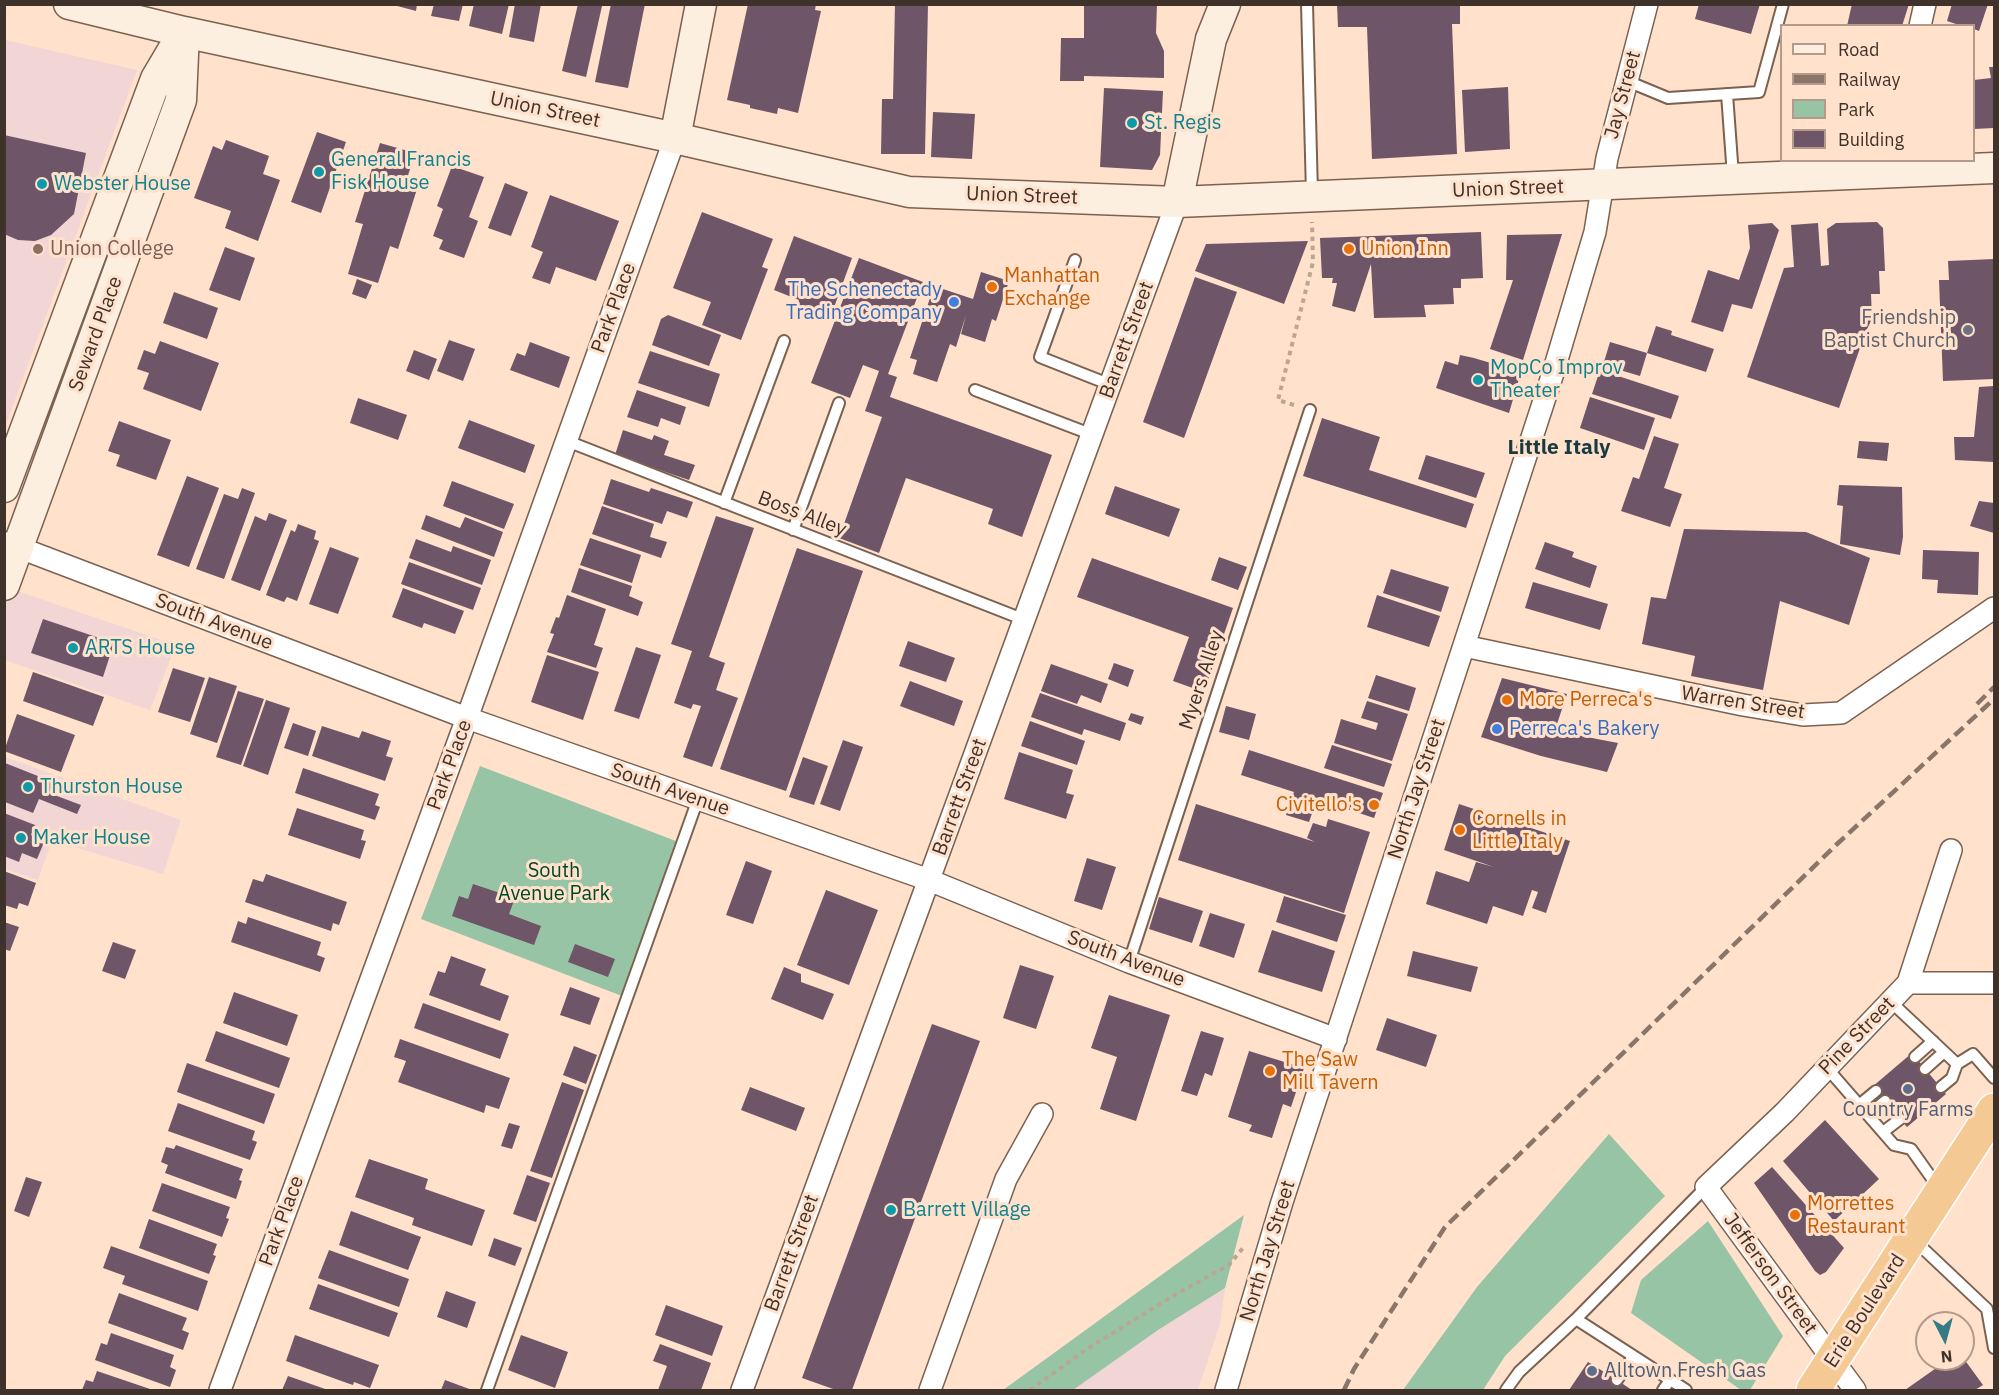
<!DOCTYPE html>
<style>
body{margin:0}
#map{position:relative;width:1999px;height:1395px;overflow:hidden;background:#ffe1cc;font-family:"IBM Plex Sans",sans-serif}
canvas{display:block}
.frame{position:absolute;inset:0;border:6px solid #3e322a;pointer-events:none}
.legend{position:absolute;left:1780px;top:24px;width:195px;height:138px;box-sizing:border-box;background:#ffe1cc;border:2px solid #b29b8b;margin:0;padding:8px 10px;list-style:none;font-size:18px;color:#3e322a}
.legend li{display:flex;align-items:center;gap:12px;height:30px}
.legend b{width:30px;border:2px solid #b29b8b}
.north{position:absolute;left:1915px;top:1311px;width:60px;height:60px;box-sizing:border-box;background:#ffe1cc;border:2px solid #b29b8b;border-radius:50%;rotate:174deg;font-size:16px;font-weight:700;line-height:24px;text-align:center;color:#3e322a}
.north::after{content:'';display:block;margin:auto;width:21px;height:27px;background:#347b86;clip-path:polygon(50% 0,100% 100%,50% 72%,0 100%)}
</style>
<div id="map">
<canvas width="1999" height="1395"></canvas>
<div class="frame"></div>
<ul class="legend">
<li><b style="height:8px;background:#fcefdf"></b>Road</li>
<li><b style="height:8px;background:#897669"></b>Railway</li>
<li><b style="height:16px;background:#96c4a5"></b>Park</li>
<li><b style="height:16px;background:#6f5568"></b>Building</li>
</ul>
<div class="north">N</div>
</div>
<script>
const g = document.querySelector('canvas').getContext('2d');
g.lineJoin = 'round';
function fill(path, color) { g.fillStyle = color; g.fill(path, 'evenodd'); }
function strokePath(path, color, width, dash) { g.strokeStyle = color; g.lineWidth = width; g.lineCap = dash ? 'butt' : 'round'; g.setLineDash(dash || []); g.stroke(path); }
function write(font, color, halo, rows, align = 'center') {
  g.font = font + ' "IBM Plex Sans",sans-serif'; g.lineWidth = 6; g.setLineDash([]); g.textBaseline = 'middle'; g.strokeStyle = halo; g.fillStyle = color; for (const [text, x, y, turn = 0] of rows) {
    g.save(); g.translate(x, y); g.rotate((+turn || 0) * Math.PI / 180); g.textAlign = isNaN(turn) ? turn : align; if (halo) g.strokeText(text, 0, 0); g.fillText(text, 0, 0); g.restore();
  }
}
fill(new Path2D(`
 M5 40 137 70 5 427Z
 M5 587 176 645 150 710 5 660Z
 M5 757 181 820 163 874 52 840 38 880 5 869Z
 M1225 1288 1220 1324 1198 1390H1073L1158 1330Z`), '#f1d6d5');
fill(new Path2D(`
 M480 766 681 843 622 996 421 919Z
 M1609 1134 1665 1196 1505 1356 1483 1390H1403L1477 1287Z
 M1244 1215 1225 1288 1158 1330 1073 1390H1003Z
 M1708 1221 1783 1336 1750 1390H1741L1631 1313 1641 1280Z`), '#96c4a5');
fill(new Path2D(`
 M390 4H417L416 11Z
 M434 4H463L459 21 431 16Z
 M474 4H509L502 34 469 26Z
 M515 4H541L534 42 509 37Z
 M578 4 602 6 586 77 562 71Z
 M611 4H645L628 88 595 82Z
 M748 4H816L815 10 821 11 798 113 778 108 777 114 750 108V105L727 100Z
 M895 4H928L925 154H881L882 99H893Z
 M1084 4H1157L1156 33 1164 51V78L1084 76V81H1060L1061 38H1084Z
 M1337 4H1460V24H1452L1457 154 1372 159 1367 27H1338Z
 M1699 4H1760L1751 34 1695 19Z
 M1852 4H1909L1902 26H1847Z
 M1952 4H1988L1979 31 1974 29V26H1962L1947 21Z
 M1989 67H1994V128L1974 129V80L1991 78Z
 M1508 87 1510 149 1465 152 1462 90Z
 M1104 88 1163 91 1160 155 1152 170 1100 167Z
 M933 112 975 114 972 159 931 157Z
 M317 132 346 142 321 213 291 202Z
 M4 135 86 153 74 214 51 235 35 241 18 240 4 234Z
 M226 140 269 156 263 174 280 180 258 241 225 228 231 211 194 198 213 146 222 150Z
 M380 143 415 153 405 185 417 189 398 249 390 246 378 283 348 274 363 224 355 222Z
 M452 166 484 177 469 217 478 221 464 258 439 249 443 240 433 236 443 209 437 206Z
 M505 183 528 192 511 236 488 228Z
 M550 195 619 221 596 281 556 267 550 284 532 278 543 252 531 247Z
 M702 212 773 239 762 267 768 269 741 340 702 325 711 302 673 288Z
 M1877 222 1883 228 1885 271H1879L1880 294H1871L1872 319 1866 331 1839 408 1747 377 1784 268 1794 267 1791 225 1818 223 1821 266 1829 265 1827 229 1836 223Z
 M1772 223 1779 230 1752 309 1732 304 1723 332 1691 322 1708 270 1739 280 1750 248 1748 225Z
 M1481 232 1483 278 1461 279V288H1453L1454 304 1424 305 1426 317 1374 318 1371 264 1355 312 1332 306 1337 283H1332L1333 278H1322L1320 238Z
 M1562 234 1523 360 1490 349 1513 280H1506L1507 235Z
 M794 236 852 258 829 321 796 308 799 300 774 290Z
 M1308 241 1284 304 1195 271 1206 244Z
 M225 247 255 258 240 301 209 290Z
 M859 258 923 282 888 374 897 377 890 397 1052 455 1022 537 988 524 993 509 906 478 879 553 839 538 882 417 865 411 879 371 863 365 850 398 811 383Z
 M1994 259V379L1943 381 1939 280H1949L1948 261Z
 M981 272 1009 281 996 321 992 319 985 342 961 334 966 315 956 347 950 344 937 382 913 374 917 360 910 358 934 286 973 299Z
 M1195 277 1237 292 1184 438 1143 422Z
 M357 279 372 285 366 299 352 294Z
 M174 292 218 308 207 339 163 323Z
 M668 315 721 335 709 366 652 345 661 319Z
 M1656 326 1672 331 1671 335 1714 349 1706 372 1647 353Z
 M449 340 475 349 463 381 437 371Z
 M160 341 219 363 201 411 143 389 149 373 137 369 144 350 155 354Z
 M530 342 570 357 559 388 510 370 517 353 525 356Z
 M1610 342 1647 353 1640 376 1603 365Z
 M414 350 437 359 429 380 406 371Z
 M650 351 720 374 709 407 638 383Z
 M1460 355 1474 358 1521 372 1509 413 1436 388 1445 361 1458 365Z
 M1600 370 1679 396 1671 419 1592 394Z
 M1994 386V462L1955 460 1954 437H1974L1979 387Z
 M637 390 686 407 680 425 661 418 658 427 627 417Z
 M1590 397 1655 418 1644 450 1580 428Z
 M358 398 407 415 398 440 350 423Z
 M1322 418 1380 437 1369 470 1474 504 1466 528 1303 476Z
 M469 420 535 445 525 473 458 448Z
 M119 421 171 440 156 480 116 466 120 455 108 451Z
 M623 430 652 440 654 435 669 441 664 455 695 465 689 480 615 455Z
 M1654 436 1679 444 1664 488 1682 494 1670 527 1621 511 1633 477 1639 479Z
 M1859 441 1889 443 1887 461 1857 458Z
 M1426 455 1485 473 1476 498 1418 479Z
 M187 476 219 488 189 567 157 555Z
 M611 479 649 492 651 488 693 502 687 518 667 511 662 524 603 504Z
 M452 481 514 504 504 529 443 506Z
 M1839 485 1902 487 1903 537 1900 555 1840 544 1843 506 1837 505Z
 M1115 486 1180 509 1169 537 1105 514Z
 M242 488 255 493 224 579 196 569 224 494 238 499Z
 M1979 501 1994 503V533L1970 526Z
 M602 506 654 524 650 537 667 542 661 558 592 534Z
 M269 513 287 520 260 591 231 580 255 516 266 521Z
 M426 515 460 528 465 517 503 532 494 557 421 529Z
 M716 516 754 528 709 657 725 663 716 690 738 698 712 767 683 757 701 706 693 704 691 709 674 703 692 651 671 644Z
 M298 524 316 531 314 539 319 541 297 601 287 597 284 602 266 595 291 530 295 532Z
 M1684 529 1806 532 1870 558 1849 625 1780 601 1763 690 1691 676 1695 656 1642 644 1651 597 1666 599Z
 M590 538 641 555 632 583 580 565Z
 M416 539 451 552 453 546 491 560 482 585 409 558Z
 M1545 542 1574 552 1572 557 1597 566 1590 588 1535 569Z
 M330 547 359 558 338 614 309 604Z
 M797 548 863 571 786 791 720 769Z
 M1923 550 1979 552 1978 595 1937 593 1938 580 1922 579Z
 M1219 557 1247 567 1238 590 1211 580Z
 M1092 558 1233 608 1204 692 1173 681 1189 637 1077 597Z
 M409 562 481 588 473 610 401 584Z
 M579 568 632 586 629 596 643 602 638 616 571 592Z
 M1391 569 1449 587 1441 612 1383 593Z
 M1533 582 1608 604 1600 630 1525 608Z
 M403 588 464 611 455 634 424 623 422 628 392 617Z
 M567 595 606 609 594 645 603 648 596 668 547 652 554 634 550 633 556 617 559 618Z
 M1377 595 1440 616 1429 647 1367 627Z
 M43 619 114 643 103 677 31 653Z
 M908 641 955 658 946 682 899 666Z
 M636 647 661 655 639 719 614 711Z
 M547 655 599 672 583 720 531 702Z
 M1114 663 1134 670 1128 687 1108 679Z
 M1051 664 1108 684 1101 703 1081 695 1077 704 1041 691Z
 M173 668 205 678 190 722 158 712Z
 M33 672 104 697 93 726 23 701Z
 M1376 675 1416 688 1409 711 1368 698Z
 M209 677 237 686 217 743 190 734Z
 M1502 678 1567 694 1556 727 1567 730 1566 733 1618 743 1607 772 1541 756 1481 737Z
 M910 681 963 701 954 726 900 706Z
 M238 691 264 699 241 765 216 757Z
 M1040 693 1126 723 1120 741 1084 729 1082 735 1031 717Z
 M266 700 290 708 268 775 243 766Z
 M1367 701 1408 714 1392 761 1334 743 1341 719 1376 730 1378 723 1361 718Z
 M1226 706 1256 714 1249 740 1219 732Z
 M1131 713 1144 717 1141 725 1128 720Z
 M17 714 75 735 61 772 4 751Z
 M1030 721 1085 741 1077 765 1021 746Z
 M293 723 316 731 308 756 284 748Z
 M322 726 359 738 362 731 391 741 386 756 393 758 385 781 312 756Z
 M843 740 863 747 840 811 820 804Z
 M1332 745 1392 764 1384 787 1324 768Z
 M1249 750 1383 793 1374 818 1317 799 1309 822 1286 815 1294 792 1241 775Z
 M1019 752 1073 770 1066 793 1074 795 1066 819 1004 799Z
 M803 757 828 766 814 805 789 797Z
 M5 763 53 782 49 793 81 805 77 814 39 799 33 813 5 802Z
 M303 768 379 794 375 805 380 807 375 820 295 793Z
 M1196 804 1315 842 1307 838 1313 823 1326 827 1328 819 1370 832 1344 913 1178 860Z
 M1459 804 1570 841 1546 913 1532 908 1538 892 1532 890 1523 916 1493 906 1487 924 1426 904 1436 871 1469 882 1476 862 1494 867 1444 850Z
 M297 808 364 830 361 840 366 841 360 859 288 835Z
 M4 813 35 825 31 835 45 840 37 859 22 853 19 862 4 856Z
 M1087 858 1116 867 1102 910 1074 901Z
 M746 861 772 871 753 924 726 915Z
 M4 871 36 883 28 906 19 903 17 909 4 905Z
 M266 874 347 902 339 925 333 923 331 931 245 902 253 879 263 882Z
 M473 884 515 898 509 914 541 926 534 945 452 916 459 896 468 899Z
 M826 890 878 910 849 985 797 965Z
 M1284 896 1346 915 1337 942 1276 922Z
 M1159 897 1203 911 1192 943 1149 929Z
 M1210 913 1245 924 1234 958 1199 946Z
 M248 917 321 942 317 955 325 958 320 972 231 942 238 921 246 924Z
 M4 922 19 927 10 951 4 949Z
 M1272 930 1335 951 1322 992 1258 972Z
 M113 942 136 950 125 979 102 971Z
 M575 944 615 959 608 977 568 962Z
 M1413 951 1478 967 1471 992 1407 976Z
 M451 956 486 969 480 985 509 996 500 1021 429 995 438 971 445 973Z
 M1020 965 1054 976 1036 1029 1003 1018Z
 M784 967 801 974V982L834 994 823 1020 771 999Z
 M570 987 600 998 590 1025 560 1015Z
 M234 992 298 1015 287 1046 223 1023Z
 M1109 995 1170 1015 1136 1121 1100 1109 1117 1057 1091 1048Z
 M423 1003 509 1034 500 1059 414 1028Z
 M1387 1018 1437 1035 1426 1067 1376 1050Z
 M932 1024 980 1041 852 1390H836L802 1378Z
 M216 1031 290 1058 279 1088 205 1061Z
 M1201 1031 1224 1038 1212 1076 1205 1073 1197 1096 1181 1091Z
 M400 1039 510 1078 499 1109 486 1105 484 1113 398 1082 406 1061 394 1057Z
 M574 1046 597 1055 586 1084 563 1075Z
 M1249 1051 1304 1068 1291 1107 1283 1104 1272 1138 1249 1131 1252 1125 1228 1117Z
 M1912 1053 1946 1094 1907 1127 1872 1087Z
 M187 1063 275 1094 264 1124 177 1092Z
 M562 1082 584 1090 552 1178 530 1171Z
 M750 1087 805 1108 796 1131 741 1110Z
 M178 1103 255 1131 252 1140 257 1142 250 1160 168 1131Z
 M1825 1120 1879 1179 1834 1221 1783 1161Z
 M509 1123 520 1126 512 1149 501 1146Z
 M176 1145 243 1169 239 1180 242 1181 236 1199 165 1173 168 1165 161 1162 166 1147 174 1149Z
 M369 1159 428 1179 425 1189 485 1210 472 1246 412 1225 414 1218 355 1197Z
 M1772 1167 1844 1248 1826 1272 1820 1275 1815 1271 1754 1183Z
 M527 1175 550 1183 536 1222 513 1214Z
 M26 1177 42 1182 29 1217 14 1211Z
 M162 1183 230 1207 226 1218 229 1219 222 1237 152 1211Z
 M351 1211 421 1237 408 1270 339 1245Z
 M149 1219 217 1244 213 1255 216 1256 209 1274 139 1248Z
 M494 1238 522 1248 515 1266 488 1256Z
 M111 1246 208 1281 198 1311 122 1284 125 1276 103 1268Z
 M329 1250 409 1279 399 1307 318 1278Z
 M318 1284 398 1313 389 1337 309 1309Z
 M446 1291 476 1302 467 1328 437 1317Z
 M119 1293 187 1318 182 1330 189 1333 183 1350 108 1323Z
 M666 1305 723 1326 712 1356 655 1335Z
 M111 1333 174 1355 170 1367 176 1370 170 1387 95 1360 101 1343 107 1345Z
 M295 1335 379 1365 370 1388 354 1382 353 1385 347 1383 286 1361Z
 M521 1335 568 1352 555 1388 508 1370Z
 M660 1344 711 1363 701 1390H658L667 1366 653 1361Z
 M1949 1359H1964L1983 1385 1975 1390H1905Z
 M1588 1362 1617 1380 1632 1390H1569Z
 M97 1371 153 1390H82L86 1380 93 1382Z
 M288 1376 328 1390H282Z
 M445 1380 472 1390H441Z`), '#6f5568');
const lane = new Path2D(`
 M1307 4 1312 193
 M1627 81 1668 98 1759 92 1783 4
 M1727 94 1733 176
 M1075 260 1040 357 1111 385
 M975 390 1093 435
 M567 441 1025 620
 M724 503 784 341
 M793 530 839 403
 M1129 962 1310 410
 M1890 1001 1957 1064 1973 1054 1994 1078
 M1915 1057 1933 1041
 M1827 1068 1894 1145 1911 1149 1938 1187
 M1925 1069 1944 1052
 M1941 1087 1952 1078 1957 1064
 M1859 1105 1876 1091
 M1868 1115 1885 1101
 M1883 1132 1900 1119
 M1914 1240 1987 1309 1994 1348
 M1576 1319 1686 1390
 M1617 1380 1633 1357
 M487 1390 698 799
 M1506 1390 1519 1372 1576 1319 1706 1187
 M1663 1390 1670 1380`);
const street = new Path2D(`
 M1920 26 1925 4
 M7 543 467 718 929 880 1129 962 1336 1039
 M1464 646 1743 705 1803 715 1841 713 1994 608
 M1908 983H1994
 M220 1390 467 718 675 138
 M742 1390 1177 202
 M930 1390 1006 1179 1042 1114
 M1226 1390 1282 1202 1553 373 1595 232 1607 158 1647 4
 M1855 1390 1706 1187 1785 1112 1908 983 1951 850`);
const secondary = new Path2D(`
 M69 4 184 32 675 138 909 192 1177 202 1994 168
 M675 138 701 4
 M1177 202 1211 39 1225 4
 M4 487 156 79 182 35
 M4 585 181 100 184 32`);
const highway = new Path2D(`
 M1813 1390 1994 1110`);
strokePath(lane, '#7b614f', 14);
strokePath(street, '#7b614f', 24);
strokePath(secondary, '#7b614f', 33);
strokePath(highway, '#fff', 36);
strokePath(new Path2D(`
 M1294 405 1278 400 1313 262 1312 222
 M1030 1390 1087 1349 1178 1293 1229 1265 1243 1248`), '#bda594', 4, [4.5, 4.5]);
strokePath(lane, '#fff', 10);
strokePath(street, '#fff', 21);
strokePath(secondary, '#fcefdf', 30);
strokePath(highway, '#f5c993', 33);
strokePath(new Path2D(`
 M1977 704 1994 687
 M1344 1390 1354 1369 1445 1227 1836 845 1994 699`), '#897669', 4.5, [12, 6]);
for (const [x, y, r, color] of [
 [1132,123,6,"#0f9aa8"],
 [319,172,6,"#0f9aa8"],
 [42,184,6,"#0f9aa8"],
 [38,249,6,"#8d6e63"],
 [1349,249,6,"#e8710a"],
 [992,287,6,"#e8710a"],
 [954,302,6,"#3f7fe0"],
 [1968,330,6,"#6b7280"],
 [1478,380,6,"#0f9aa8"],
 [73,648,6,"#0f9aa8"],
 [1507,700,6,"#e8710a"],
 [1497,729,6,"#3f7fe0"],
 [28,787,6,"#0f9aa8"],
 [1374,805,6,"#e8710a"],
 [1460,830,6,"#e8710a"],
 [21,838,6,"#0f9aa8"],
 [1270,1071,6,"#e8710a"],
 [1908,1089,6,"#5c6f8a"],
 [891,1210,6,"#0f9aa8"],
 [1795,1215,6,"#e8710a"],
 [1592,1371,6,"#5c6f8a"]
]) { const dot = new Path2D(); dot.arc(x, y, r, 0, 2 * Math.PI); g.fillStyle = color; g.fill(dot); strokePath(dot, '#ffe1cc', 2); }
write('20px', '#3e322a', '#ffe1cc', [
 ["Jay Street",1623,95,-75],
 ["Union Street",545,110,12],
 ["Union Street",1508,189,-2],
 ["Union Street",1022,196,2],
 ["Park Place",614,308,-70],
 ["Seward Place",96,334,-70],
 ["Barrett Street",1127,340,-70],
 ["Boss Alley",802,514,21],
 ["South Avenue",214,622,21],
 ["Myers Alley",1202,680,-72],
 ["Warren Street",1743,703,9],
 ["Park Place",450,765,-70],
 ["North Jay Street",1417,789,-72],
 ["South Avenue",670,790,19],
 ["Barrett Street",960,797,-70],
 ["South Avenue",1126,959,21],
 ["Pine Street",1857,1036,-46],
 ["Park Place",282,1221,-70],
 ["North Jay Street",1268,1251,-73],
 ["Barrett Street",792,1253,-70],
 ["Jefferson Street",1770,1274,54],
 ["Erie Boulevard",1865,1311,-57]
]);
write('20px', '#0d838f', '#ffe1cc', [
 ["St. Regis",1144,123],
 ["General Francis",331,160],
 ["Fisk House",331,183],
 ["Webster House",54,184],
 ["MopCo Improv",1490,368],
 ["Theater",1490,391],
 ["ARTS House",85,648],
 ["Thurston House",40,787],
 ["Maker House",33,838],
 ["Barrett Village",903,1210]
], 'left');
write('20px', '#785e54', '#ffe1cc', [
 ["Union College",50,249]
], 'left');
write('20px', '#c56008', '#ffe1cc', [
 ["Union Inn",1361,249],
 ["Manhattan",1004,276],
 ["Exchange",1004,299],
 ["More Perreca's",1519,700],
 ["Civitello's",1362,805,"right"],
 ["Cornells in",1472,819],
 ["Little Italy",1472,842],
 ["The Saw",1282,1060],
 ["Mill Tavern",1282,1083],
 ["Morrettes",1807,1204],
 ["Restaurant",1807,1227]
], 'left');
write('20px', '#366cbe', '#ffe1cc', [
 ["The Schenectady",942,290],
 ["Trading Company",942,313],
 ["Perreca's Bakery",1509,729,"left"]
], 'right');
write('20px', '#5b616d', '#ffe1cc', [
 ["Friendship",1956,318],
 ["Baptist Church",1956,341]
], 'right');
write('20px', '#004927', '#ffe1cc', [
 ["South",554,871],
 ["Avenue Park",554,894]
]);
write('20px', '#4e5e75', '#ffe1cc', [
 ["Country Farms",1908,1110],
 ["Alltown Fresh Gas",1604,1371,"left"]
]);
write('bold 21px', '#193b40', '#ffe1cc', [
 ["Little Italy",1559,448]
]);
</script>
